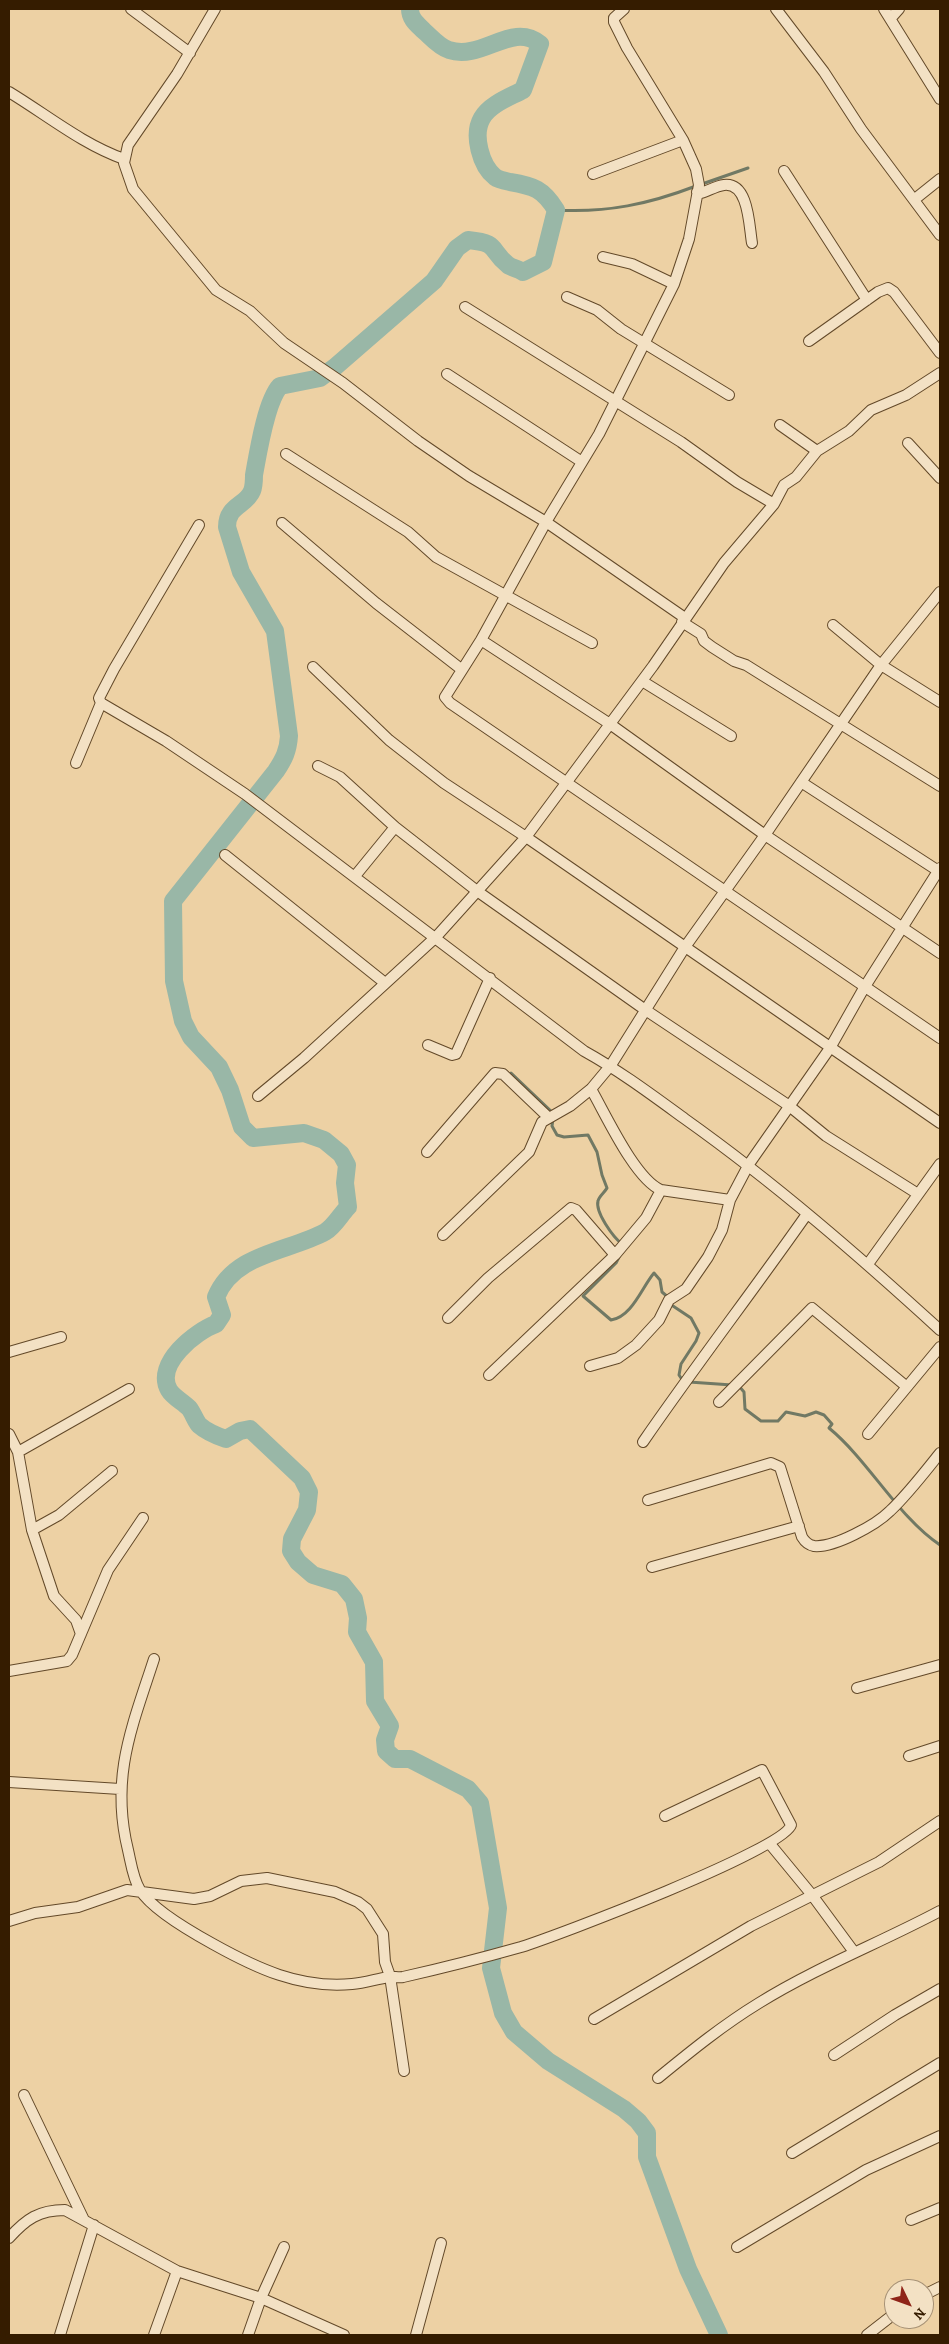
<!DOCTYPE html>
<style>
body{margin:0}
#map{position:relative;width:949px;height:2344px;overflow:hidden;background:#edd1a4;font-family:Alegreya,serif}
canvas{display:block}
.frame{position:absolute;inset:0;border:10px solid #351c00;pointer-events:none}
.north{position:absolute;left:884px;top:2279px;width:50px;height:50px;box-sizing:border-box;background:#f3e1c4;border:1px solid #a79276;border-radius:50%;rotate:132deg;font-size:14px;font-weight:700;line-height:20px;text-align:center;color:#351c00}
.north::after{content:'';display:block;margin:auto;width:18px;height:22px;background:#8f2418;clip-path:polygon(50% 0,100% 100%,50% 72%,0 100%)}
</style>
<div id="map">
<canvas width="949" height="2344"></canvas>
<div class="frame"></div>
<div class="north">N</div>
</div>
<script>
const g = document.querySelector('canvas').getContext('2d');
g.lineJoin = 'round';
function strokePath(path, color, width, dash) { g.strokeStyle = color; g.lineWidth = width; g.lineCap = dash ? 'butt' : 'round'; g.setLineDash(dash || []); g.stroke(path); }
strokePath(new Path2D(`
 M702 184 748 168
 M556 210C607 213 649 204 696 186
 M511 1073 553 1113
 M553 1119 552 1126 557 1135 564 1137 588 1135 597 1152 602 1175 607 1188C605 1192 599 1196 598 1201 595 1212 613 1237 622 1244
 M620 1255 616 1263 583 1296 611 1320C632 1317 642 1287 654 1273L660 1280 662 1292 669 1298
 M670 1304 691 1318 699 1333 696 1341 681 1364 679 1375 683 1381
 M689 1382 732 1385
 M738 1385 744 1392 745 1409 761 1421H778L786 1412 805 1416 816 1412 824 1415 832 1424 829 1428C869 1461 898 1517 940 1545`), '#717964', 3);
strokePath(new Path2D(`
 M410 9C410 19 417 24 424 31 431 37 439 47 449 50 482 61 512 21 540 44L523 90C510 97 490 104 482 118 472 135 481 166 495 177 499 180 505 181 510 182 534 186 543 189 556 210L543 262 523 272C519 269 512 268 508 265 489 250 500 243 468 240L457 248 434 281 335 367 320 378 280 386C266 401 258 453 254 475 254 480 254 486 252 491 246 506 227 505 227 527L241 572 275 631 289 736C288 751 284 759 276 771L173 901 174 981 183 1021 191 1037 219 1067 230 1090 242 1127 253 1138 304 1133 324 1140 341 1154 347 1165 345 1183 348 1207C341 1214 334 1227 325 1232 288 1252 234 1253 216 1297L222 1315 216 1324C196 1331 154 1364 169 1390 173 1397 183 1402 189 1408 193 1413 195 1420 199 1425 207 1432 217 1436 226 1439L240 1431 250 1429 302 1478 309 1492 307 1510 292 1539 291 1551 298 1562 313 1575 342 1584 354 1599 358 1618 357 1632 374 1662 375 1701 390 1726 385 1740 386 1751 395 1759H410L468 1789 480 1803 498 1908 491 1968 503 2013 514 2032 548 2061 624 2109 638 2121 647 2133V2157L688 2269 719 2335`), '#99b7a7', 18);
const minor = new Path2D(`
 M131 9 190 53
 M215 9 177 74 128 145 124 163 133 189 216 290 250 311 284 343 343 383 418 441 469 476 546 522 685 618
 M624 9 614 18V22L627 48 683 140 696 169 699 185 689 239 674 284 599 434 546 522 481 640 445 697 450 703 940 1038
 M776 9 824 72 861 129 940 235
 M884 9 940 99
 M891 18 899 9
 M9 92C47 115 82 144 124 159
 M784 171 867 300
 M593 174 683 140
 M697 192 701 193C708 191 716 186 724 185 749 182 749 226 752 243
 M915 199 940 179
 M603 257 632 264 674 284
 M567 297 597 310 621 329 729 395
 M465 307 681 442 737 482 774 504
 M809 341 878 292 888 288 894 292 940 353
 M447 374 582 462
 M780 425 817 451
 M908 443 940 478
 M286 454 408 532 436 557 592 643
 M282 523 376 603 461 669
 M682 622 701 634 704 641 712 647 734 661 746 665 940 786
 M833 625 881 665 940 702
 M481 640 610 724 765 835 940 953
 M313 667 389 740 444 783 526 837 940 1123
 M642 681 731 736
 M101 703 166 741 245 794 584 1051C620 1071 652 1095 685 1119 775 1183 859 1256 940 1330
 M76 763 101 703 99 698 114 669 199 525
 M318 766 340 777 395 827 477 891 644 1009 788 1105 826 1136 918 1194
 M801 782 940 872
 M225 855 385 983
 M355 876 395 827
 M428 1045 452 1055 456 1054 490 978
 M591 1089C606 1115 635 1179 661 1190L730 1200
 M258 1096 304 1058 436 937 526 837 653 666 724 563 774 504 784 485 796 477 817 451 849 431 871 410 906 395 940 373
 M427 1152 495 1073 503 1074 548 1117
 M443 1235 529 1152 542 1122 570 1106 591 1089 611 1065 685 947 765 835 881 665 940 592
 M868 1264 940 1164
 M448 1318 488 1278 571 1208 576 1210 615 1255
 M9 1352 61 1337
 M590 1366 618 1358 636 1345 659 1320 669 1300 686 1289 708 1257 722 1230 730 1200 749 1164 830 1048 864 988 940 868
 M489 1375 615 1255 646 1218 661 1190
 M719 1402 812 1308 907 1387
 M9 1434 18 1452 32 1530 54 1596 76 1620 81 1634
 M868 1434 940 1347
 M643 1442C696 1365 753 1291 807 1214
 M18 1452 129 1389
 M648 1500 771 1463 780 1467 802 1537C805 1542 808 1545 814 1546 834 1548 876 1525 890 1511 908 1494 924 1473 940 1453
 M32 1530 59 1515 112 1471
 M652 1567 799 1526
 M154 1659C132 1727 110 1777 128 1850 131 1863 133 1879 140 1890 152 1909 193 1933 213 1944 256 1968 300 1989 352 1984 365 1983 376 1979 389 1977 393 1976 398 1978 403 1977 443 1968 482 1958 521 1947 556 1936 784 1850 791 1825L762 1770 665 1816
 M9 1671 67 1661 72 1655 108 1570 143 1518
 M857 1688 940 1665
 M909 1756 940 1746
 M9 1782 120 1789
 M770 1844 812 1895 854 1952
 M9 1921 35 1913 78 1907 127 1890 194 1899 210 1896 241 1881 267 1878 335 1892 358 1902 367 1909 383 1934 385 1962 390 1976 404 2071
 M594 2019 751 1926 879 1862 940 1821
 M834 2055 895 2015 940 1989
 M658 2078C691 2051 723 2025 759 2003 817 1967 880 1943 940 1911
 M24 2095 84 2220
 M792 2153 940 2063
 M911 2220 940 2208
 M9 2238C26 2219 39 2210 65 2210L177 2271 261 2298 344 2335
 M737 2247 866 2170 940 2136
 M924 2295 940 2287
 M60 2335 94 2225
 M154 2335 177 2271
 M248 2335 261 2298 284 2247
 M416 2335 441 2243
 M867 2335 894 2314`);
strokePath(minor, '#634929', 12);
strokePath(minor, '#f3e1c4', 10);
</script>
